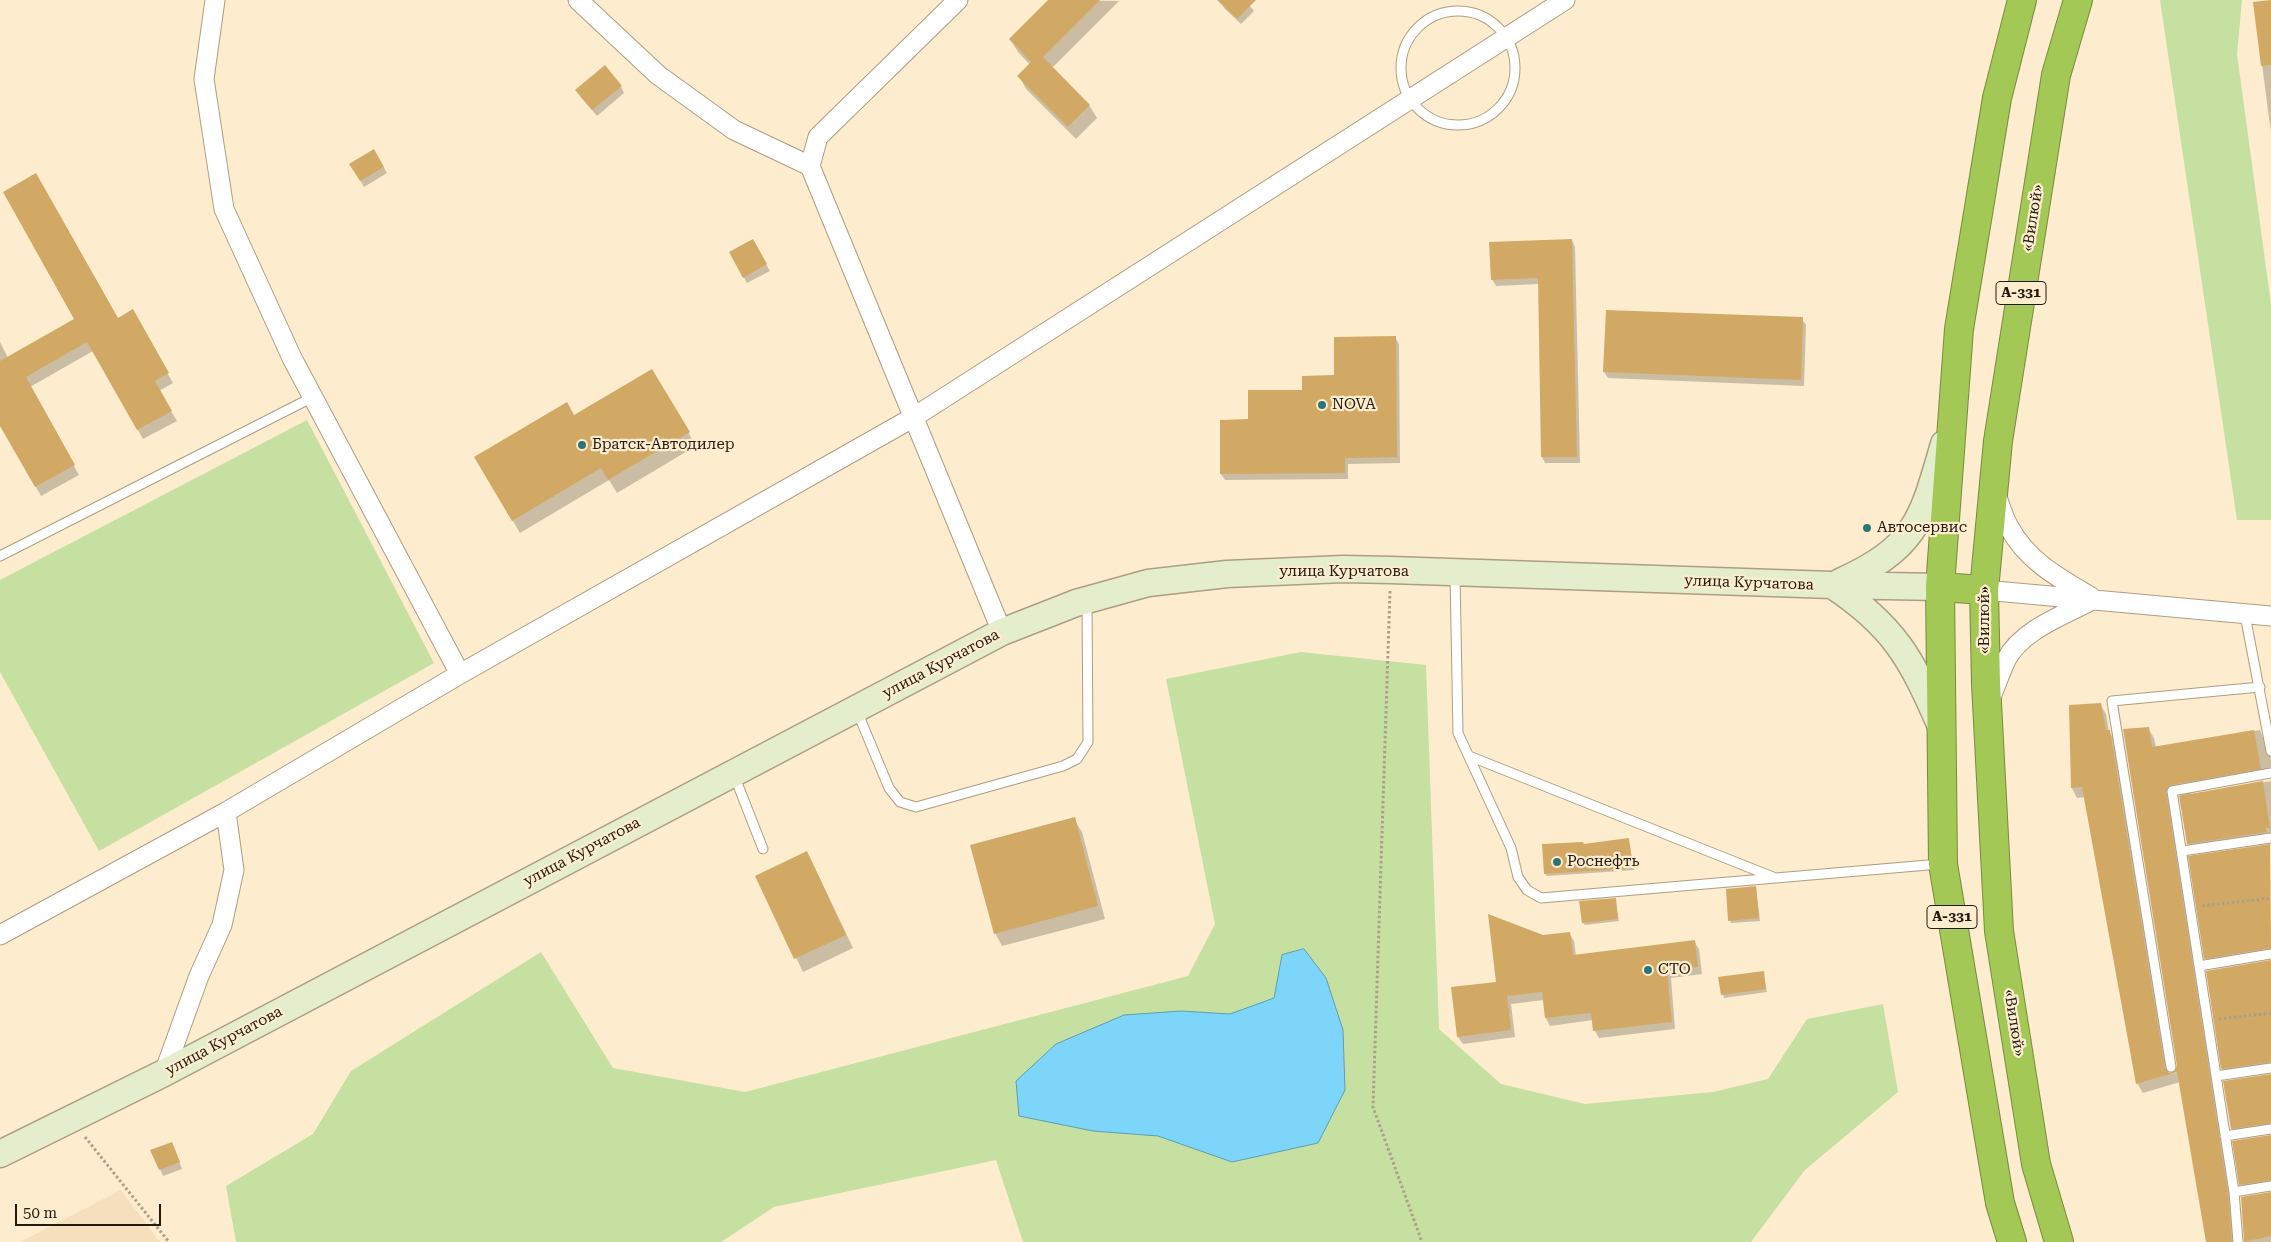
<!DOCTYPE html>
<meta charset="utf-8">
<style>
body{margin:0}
#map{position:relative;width:2271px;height:1242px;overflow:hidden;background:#feecce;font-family:"Roboto Serif",serif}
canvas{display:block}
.scale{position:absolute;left:15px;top:1204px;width:146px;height:22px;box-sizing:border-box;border:2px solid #211b10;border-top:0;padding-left:6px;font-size:15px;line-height:18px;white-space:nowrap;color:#211b10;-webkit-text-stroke:4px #feecce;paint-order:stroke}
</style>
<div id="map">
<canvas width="2271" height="1242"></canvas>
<div class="scale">50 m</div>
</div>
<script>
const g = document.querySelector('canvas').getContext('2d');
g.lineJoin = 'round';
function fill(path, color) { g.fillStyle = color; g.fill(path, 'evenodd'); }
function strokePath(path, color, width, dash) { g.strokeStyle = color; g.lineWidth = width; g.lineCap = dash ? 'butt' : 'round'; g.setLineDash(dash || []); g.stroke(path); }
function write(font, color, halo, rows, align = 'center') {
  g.font = font + ' "Roboto Serif",serif'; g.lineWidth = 4.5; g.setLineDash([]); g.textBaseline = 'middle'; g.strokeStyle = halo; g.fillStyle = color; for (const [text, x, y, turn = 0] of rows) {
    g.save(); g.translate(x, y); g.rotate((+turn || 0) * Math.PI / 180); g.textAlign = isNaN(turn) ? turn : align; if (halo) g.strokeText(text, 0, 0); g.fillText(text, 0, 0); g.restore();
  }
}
fill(new Path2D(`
 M121 1190 160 1242H20Z`), '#f6dfbc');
fill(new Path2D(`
 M2160 0H2242L2237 54 2271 304V520H2237Z
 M307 420 434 663 99 851 0 672V580Z
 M1301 652 1426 665 1439 1029 1501 1084 1585 1104 1713 1092 1768 1079 1807 1019 1883 1004 1898 1092 1805 1170 1751 1242H1023L996 1160 774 1207 721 1242H236L226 1186 313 1134 351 1071 541 952 613 1068 745 1092 1188 976 1215 924 1166 679Z`), '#c6e0a2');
const water = new Path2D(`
 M1304 949 1326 978 1343 1030 1345 1090 1318 1143 1232 1162 1158 1136 1093 1131 1019 1116 1016 1081 1056 1044 1124 1015 1181 1011 1230 1014 1274 998 1282 955Z`);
fill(water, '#7dd5f9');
strokePath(water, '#619db3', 1);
fill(new Path2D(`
 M1050 0 1119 1 1052 68 1089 105 1097 118 1076 139 1026 89 1019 76 1030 65 1018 52 1010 39Z
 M1224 0H1245L1254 11 1241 24 1225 9 1221 3Z
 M2271 1V133L2254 3Z
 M621 87 624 93 597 116 580 96Z
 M374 151 387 173 364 187 351 164Z
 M1572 240 1575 247 1580 463H1545L1542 457 1539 284 1496 286 1492 279Z
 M753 241 770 271 747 283 731 253Z
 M132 311 173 383 159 391 177 421 143 439 93 351 30 387 79 475 41 496 0 423V342L8 358 118 319Z
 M1802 319 1806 325 1804 386 1608 378 1604 372Z
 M1395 337 1399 344 1400 463 1348 464V479L1225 480 1221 474V421L1249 420 1336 376Z
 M652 370 696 446 617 493 609 480 520 533 475 457 574 417Z
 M2100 704 2106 714 2109 731 2115 741 2169 1074 2176 1073 2178 1066 2148 728 2154 738 2156 747 2260 730 2271 758V777L2191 793V795L2271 781V842L2193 853 2188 844 2180 795 2173 796 2233 1204 2236 1242H2207L2180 1082 2143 1093 2137 1083 2085 797 2077 798 2072 788 2071 706Z
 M1074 819 1082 832 1105 919 1002 946 995 933Z
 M1628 839 1634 870 1547 876 1545 873 1584 845Z
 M2269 846 2271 958 2211 968 2205 958Z
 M814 866 853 948 803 972 756 876Z
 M1756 887 1760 921 1731 923 1730 920Z
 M1615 899 1619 921 1585 925 1583 923Z
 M1570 934 1574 941 1576 956 1694 941 1699 949 1702 974 1671 978 1675 1029 1599 1038 1595 1031 1593 1020 1550 1026 1546 1018 1544 1000 1511 1004 1515 1037 1463 1044 1458 1037 1498 983 1543 937Z
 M2271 962V1072L2228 1078 2222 1068Z
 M1763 972 1767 992 1724 998 1720 978Z
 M2271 1076V1133L2237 1138 2232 1128Z
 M2271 1137V1190L2246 1194 2240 1184Z
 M175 1150 182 1169 163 1176 152 1151Z
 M2271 1194V1242H2245L2242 1198Z`), '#0003');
fill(new Path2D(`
 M1048 0H1100L1043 57 1090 105 1068 127 1017 76 1031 62 1009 39Z
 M1217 0H1256L1237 19Z
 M2271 0V65L2261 66 2253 2Z
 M605 65 622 86 592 110 575 90Z
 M374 149 384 167 360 181 349 164Z
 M36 173 118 318 133 309 169 373 155 381 172 411 137 430 87 342 26 377 75 465 35 487 0 426V361L74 319 3 192Z
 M753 239 767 264 743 278 729 252Z
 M1572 239 1577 457H1541L1538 278 1491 280 1489 242Z
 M1606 310 1803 317 1801 380 1603 372Z
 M1396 336 1397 457 1345 458V473L1220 474V420L1248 419V390H1302V376L1334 375V337Z
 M652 369 690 432 608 480 601 468 512 521 474 457 567 402 574 415Z
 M2101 703 2106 730H2110L2165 1068 2169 1073 2175 1071 2177 1066 2123 729 2149 727 2152 747 2254 730 2261 769 2171 785 2166 791 2228 1193 2232 1242H2206L2177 1072 2136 1084 2082 787 2071 788 2069 705Z
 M2263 781 2270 828H2266L2267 832 2187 844 2179 796Z
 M1075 817 1098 906 994 934 970 845Z
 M1629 838 1633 868 1544 874 1542 844 1583 842 1584 844Z
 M2270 844 2271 948 2204 959 2188 856Z
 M807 851 846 935 794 959 755 876Z
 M1756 886 1759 918 1728 921 1726 889Z
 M1616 898 1618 919 1582 923 1579 901Z
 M1488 914 1543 935 1570 932 1573 955 1695 940 1698 967 1667 970 1672 1022 1593 1031 1591 1013 1545 1018 1542 992 1507 996 1511 1030 1457 1037 1451 987 1496 982Z
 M2271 960V1062L2221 1069 2206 971Z
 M1764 971 1766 989 1721 995 1718 977Z
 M2271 1074V1123L2231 1129 2223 1081Z
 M2271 1135V1180L2239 1185 2232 1141Z
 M172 1142 180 1162 159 1170 150 1150Z
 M2271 1192V1236L2244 1242 2241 1197Z`), '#d1a965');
const lane = new Path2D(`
 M1401 68a57 57 0 1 1 114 0a57 57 0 1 1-114 0Z
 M0 556 313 397
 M1455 575 1458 733 1511 848 1518 877 1527 890 1541 898 1940 864
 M2245 615 2271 751
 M857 711 889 788 900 802 916 807 1063 766 1077 759 1088 742 1087 602
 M1469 756 1773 877
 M734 775 763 849
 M2182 851 2271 838
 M2199 966 2271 954
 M2171 1067 2112 701 2260 687
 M2216 1076 2271 1068
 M2225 1136 2271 1129
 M2234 1192 2271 1186
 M2238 1242 2234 1192 2172 791 2271 773`);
const street = new Path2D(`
 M215 0 204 79 224 209 292 358 460 674
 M578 0 658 75 734 130 810 166 1002 632
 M810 166 818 137 958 0
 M1996 494C2000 505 2003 517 2009 527 2027 561 2059 578 2091 597
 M1984 590 2271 616
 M1990 700C1995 687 2000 673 2006 660 2022 629 2065 615 2094 599
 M0 935 226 812 460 674 914 417 1565 0
 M164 1073 199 976 222 925 234 870 226 812`);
const secondary = new Path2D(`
 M1840 582C1917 547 1922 520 1944 444
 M1832 585C1894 626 1911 658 1940 724
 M0 1154 164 1073 1002 632 1076 603 1148 583 1227 574 1343 569 1391 570 1832 585 1940 587`);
const highway = new Path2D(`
 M1940 587 1984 590
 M2012 1242 2000 1203 1943 864 1940 587 1959 329 1997 98 2022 0
 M2059 1242 2036 1164 1999 931 1986 684 1984 590 1998 441 2056 75 2078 0`);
strokePath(lane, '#ae9d82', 11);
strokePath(street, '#ae9d82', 21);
strokePath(secondary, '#ae9d82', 29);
strokePath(highway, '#768b3e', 30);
strokePath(new Path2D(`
 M1390 591 1373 1107 1422 1242
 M2202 906 2271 898
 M2219 1019 2271 1013
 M85 1137 169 1242`), '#ac9e87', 3, [2.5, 2.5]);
strokePath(lane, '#fff', 9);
strokePath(street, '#fff', 19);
strokePath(secondary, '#e4eecc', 26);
strokePath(highway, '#a4c856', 28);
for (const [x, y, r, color] of [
 [1322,405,5,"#2b7579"],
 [582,445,5,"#2b7579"],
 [1867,528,5,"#2b7579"],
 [1557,862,5,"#2b7579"],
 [1648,970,5,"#2b7579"]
]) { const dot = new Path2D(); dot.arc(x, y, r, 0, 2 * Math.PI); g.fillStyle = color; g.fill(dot); strokePath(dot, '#feecce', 2); }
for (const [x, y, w] of [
 [2021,293,50],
 [1952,917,50]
]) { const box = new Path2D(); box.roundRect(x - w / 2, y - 11.5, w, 23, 4); g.fillStyle = '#feecce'; g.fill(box); strokePath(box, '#211b10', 1); }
write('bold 14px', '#211b10', null, [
 ["А-331",2021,293],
 ["А-331",1952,917]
]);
write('15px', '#211b10', '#feecce', [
 ["«Вилюй»",2033,218,-81],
 ["улица Курчатова",1344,572],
 ["улица Курчатова",1749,583,2],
 ["«Вилюй»",1985,620,-90],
 ["улица Курчатова",941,664,-28],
 ["улица Курчатова",582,852,-28],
 ["«Вилюй»",2014,1023,81],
 ["улица Курчатова",224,1041,-28]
]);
write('15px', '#211b10', '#feecce', [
 ["NOVA",1332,405],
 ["Братск-Автодилер",592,445],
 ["Автосервис",1877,528],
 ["Роснефть",1567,862],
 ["СТО",1658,970]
], 'left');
</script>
